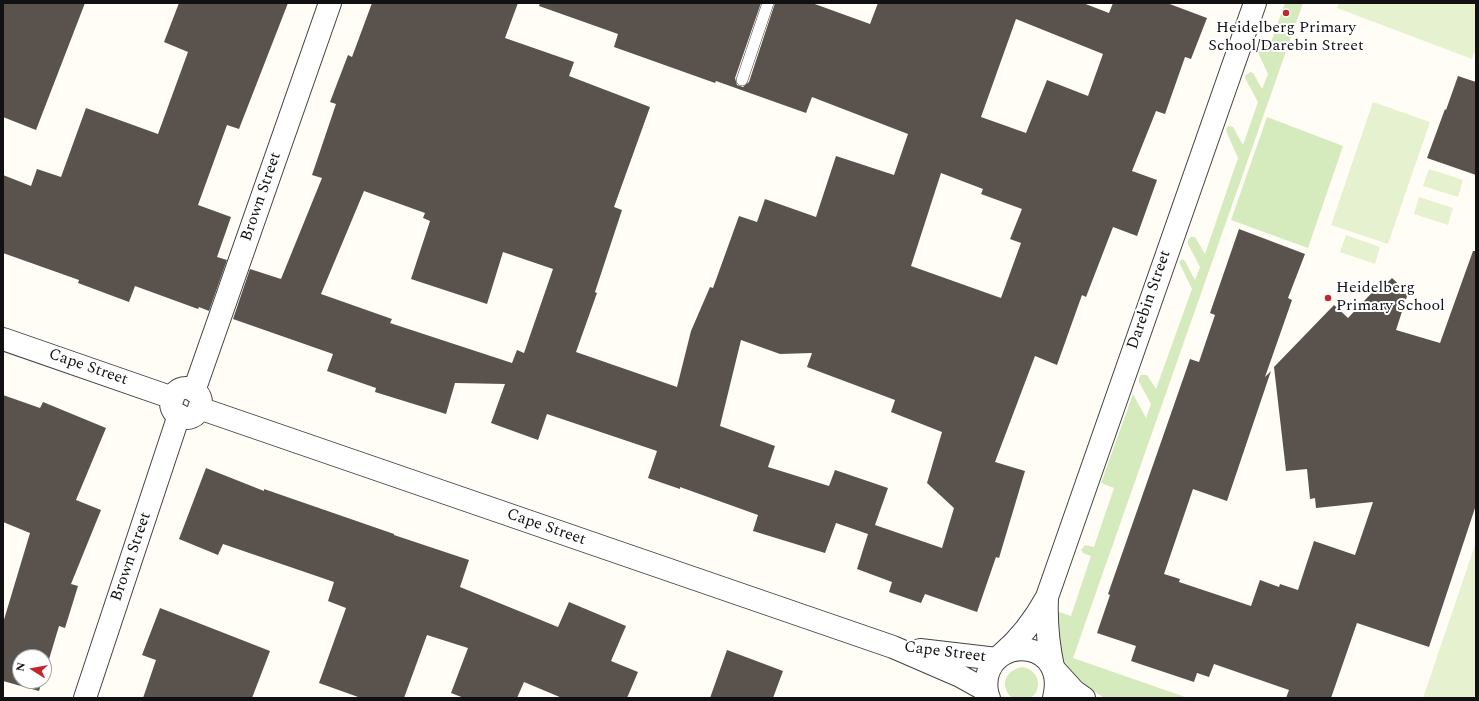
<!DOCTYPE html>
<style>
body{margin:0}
#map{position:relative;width:1479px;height:701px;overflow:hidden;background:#fffdf5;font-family:Spectral,serif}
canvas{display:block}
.frame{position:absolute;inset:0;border:4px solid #111;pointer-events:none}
.north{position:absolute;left:12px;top:649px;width:40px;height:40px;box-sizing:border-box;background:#fff;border:1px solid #a0a0a0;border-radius:50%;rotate:281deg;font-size:11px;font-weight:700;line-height:16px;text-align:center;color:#111}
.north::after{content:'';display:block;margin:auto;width:14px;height:18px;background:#c4262e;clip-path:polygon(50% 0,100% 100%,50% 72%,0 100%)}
</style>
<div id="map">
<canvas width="1479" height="701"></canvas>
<div class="frame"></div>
<div class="north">N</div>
</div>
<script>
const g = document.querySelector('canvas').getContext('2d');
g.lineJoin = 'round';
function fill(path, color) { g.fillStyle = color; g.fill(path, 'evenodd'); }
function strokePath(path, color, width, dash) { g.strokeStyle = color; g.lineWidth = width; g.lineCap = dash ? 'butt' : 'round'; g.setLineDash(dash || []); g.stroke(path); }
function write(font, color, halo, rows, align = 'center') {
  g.font = font + ' Spectral,serif'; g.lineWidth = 4; g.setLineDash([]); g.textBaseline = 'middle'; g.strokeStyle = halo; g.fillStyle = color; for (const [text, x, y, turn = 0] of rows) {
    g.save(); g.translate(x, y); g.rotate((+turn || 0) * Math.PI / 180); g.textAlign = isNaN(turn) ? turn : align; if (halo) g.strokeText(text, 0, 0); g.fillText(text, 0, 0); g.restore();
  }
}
fill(new Path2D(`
 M1285 3H1303L1073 658 1188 698H1105L1091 690 1083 684 1069 671 1060 655 1058 648V617L1059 612 1071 616 1091 556 1083 553 1081 550 1085 545 1094 547 1114 488 1101 483 1133 394 1146 418 1151 404 1139 382V378L1141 375H1147L1156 389 1192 289 1179 262 1182 259 1185 261 1195 280 1200 267 1188 244V240L1191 237H1195L1205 254 1238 158 1227 133 1226 129 1228 126 1233 127 1243 145 1258 102 1246 80 1245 76 1250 72 1253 73 1262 89 1268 74 1255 46 1270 45Z
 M1267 117 1343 146 1308 248 1231 220Z
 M1022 667C1033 669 1041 678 1037 690 1036 693 1034 696 1031 697 1026 700 1018 698 1012 698 999 686 1005 670 1022 667Z`), '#d5ebbd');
fill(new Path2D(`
 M1339 3H1476V48L1472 59 1337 8Z
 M1373 102 1430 122 1388 244 1331 225Z
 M1429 169 1463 180 1458 197 1423 186Z
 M1419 197 1453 208 1448 225 1414 214Z
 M1346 235 1380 247 1375 264 1340 252Z
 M1476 542V698H1423Z`), '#e6f2cf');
fill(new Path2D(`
 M3 3H85L36 130 3 117Z
 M179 3H288L239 129 227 125 198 205 231 217 217 257 227 260 209 311 199 307 198 309 135 286 129 302 78 283 79 280 3 253V175L31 186 37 169 61 177 86 108 158 134 188 52 164 42Z
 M372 3H518L505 38 574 62 569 76 650 107 614 207 622 210 595 292 597 293 576 352 677 387 691 331 710 287 713 288 739 216 757 222 765 199 816 217 836 156 894 175 908 134 812 97 806 113 716 81 715 83 614 47 618 34 539 6 540 3H761L735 78 737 85 743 87 749 82 775 3H812L870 24 878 3H1083L1109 13 1113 3H1167L1207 18 1191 59 1185 57 1165 114 1156 111 1132 171 1157 180 1137 236 1113 227 1086 297 1082 295 1057 365 1035 356 995 462 1025 471 999 558 996 557 977 612 925 594 921 603 889 592 892 582 857 569 868 534 836 523 825 553 753 531 758 515 680 487V489L648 478 657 451 547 414 538 440 491 423 505 384 455 383 446 414 375 392 376 388 327 371 333 354 233 319 250 269 281 279 322 178 312 175 336 104 330 102 348 55 352 57ZM1016 19 1103 54 1088 96 1047 80 1026 133 981 117ZM941 173 983 189 981 194 1022 209 1010 239 1021 243 1001 298 911 266ZM364 191 425 213 423 218 430 221 411 279 487 304 503 252 553 269 524 353 517 350 512 363 390 323 392 319 321 294ZM741 340 780 354 812 353 807 367 895 400 891 412 942 432 927 483 954 508 942 548 875 525 888 488 835 470 829 486 768 467 775 446 720 426Z
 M1458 76 1476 82V175L1427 158 1445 109 1446 110Z
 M1239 229 1305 254 1288 298 1292 300 1265 377 1271 371 1227 501 1193 489 1164 574 1180 579 1179 582 1251 606 1260 580 1279 587 1280 584 1298 590 1314 541 1355 555 1373 502 1316 508 1315 498 1310 499 1307 469 1286 471 1274 367 1334 305 1348 318 1382 282 1385 285 1392 278 1408 293 1396 330 1440 343 1473 251H1476V505L1429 647 1357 623 1331 698H1286L1289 690 1214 664 1209 677 1197 673 1194 682 1131 661 1136 646 1097 633 1110 595 1108 594 1190 359 1199 362 1215 315 1210 313Z
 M3 395 40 408 43 402 106 428 76 500 101 510 71 584 78 586 65 628 59 626 44 676V657H20V681H42L39 691 3 681V623L30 533 3 522Z
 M206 468 264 491V489L394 534V535L469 560 460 587 558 627 569 602 626 626 611 661 638 672 627 698H562L524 682 517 698H464L451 693 468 648 427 635 404 698H361L319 683 346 608 328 601 334 582 223 544 218 555 179 539Z
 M160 608 270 651 252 698H143L156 660 142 655Z
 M727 650 783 671 773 698H710Z`), '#5a524d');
const service = new Path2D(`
 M742 80 768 3`);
const minor = new Path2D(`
 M194 391 330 3
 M1047 598C1046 622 1048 644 1053 667
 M1001 655C1021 638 1035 619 1047 597L1255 3
 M85 698 179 415`);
const tertiary = new Path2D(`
 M3 339 173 398
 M171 403a15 15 0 1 1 30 0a15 15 0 1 1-30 0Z
 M199 408 893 647 960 676 987 691
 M920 650 997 659
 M1054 669 1074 691 1084 698
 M989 698C986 692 986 684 987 677 996 634 1068 641 1054 698`);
strokePath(service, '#444', 12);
strokePath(minor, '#444', 24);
strokePath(tertiary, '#444', 24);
strokePath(service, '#fff', 11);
strokePath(minor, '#fff', 22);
strokePath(tertiary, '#fff', 22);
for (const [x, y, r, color] of [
 [1286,13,4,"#c4262e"],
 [1328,298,4,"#c4262e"]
]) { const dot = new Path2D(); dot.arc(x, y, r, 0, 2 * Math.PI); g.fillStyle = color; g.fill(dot); strokePath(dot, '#fff', 1.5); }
write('16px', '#111', '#fff', [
 ["Heidelberg Primary",1286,29],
 ["School/Darebin Street",1286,47],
 ["Heidelberg",1336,289,"left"],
 ["Primary School",1336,307,"left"]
]);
write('16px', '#111', '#fff', [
 ["Brown Street",262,197,-71],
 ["Darebin Street",1150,300,-71],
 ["Cape Street",88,368,19],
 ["Cape Street",546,528,19],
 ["Brown Street",132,557,-71],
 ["Cape Street",945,653,7]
]);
</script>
